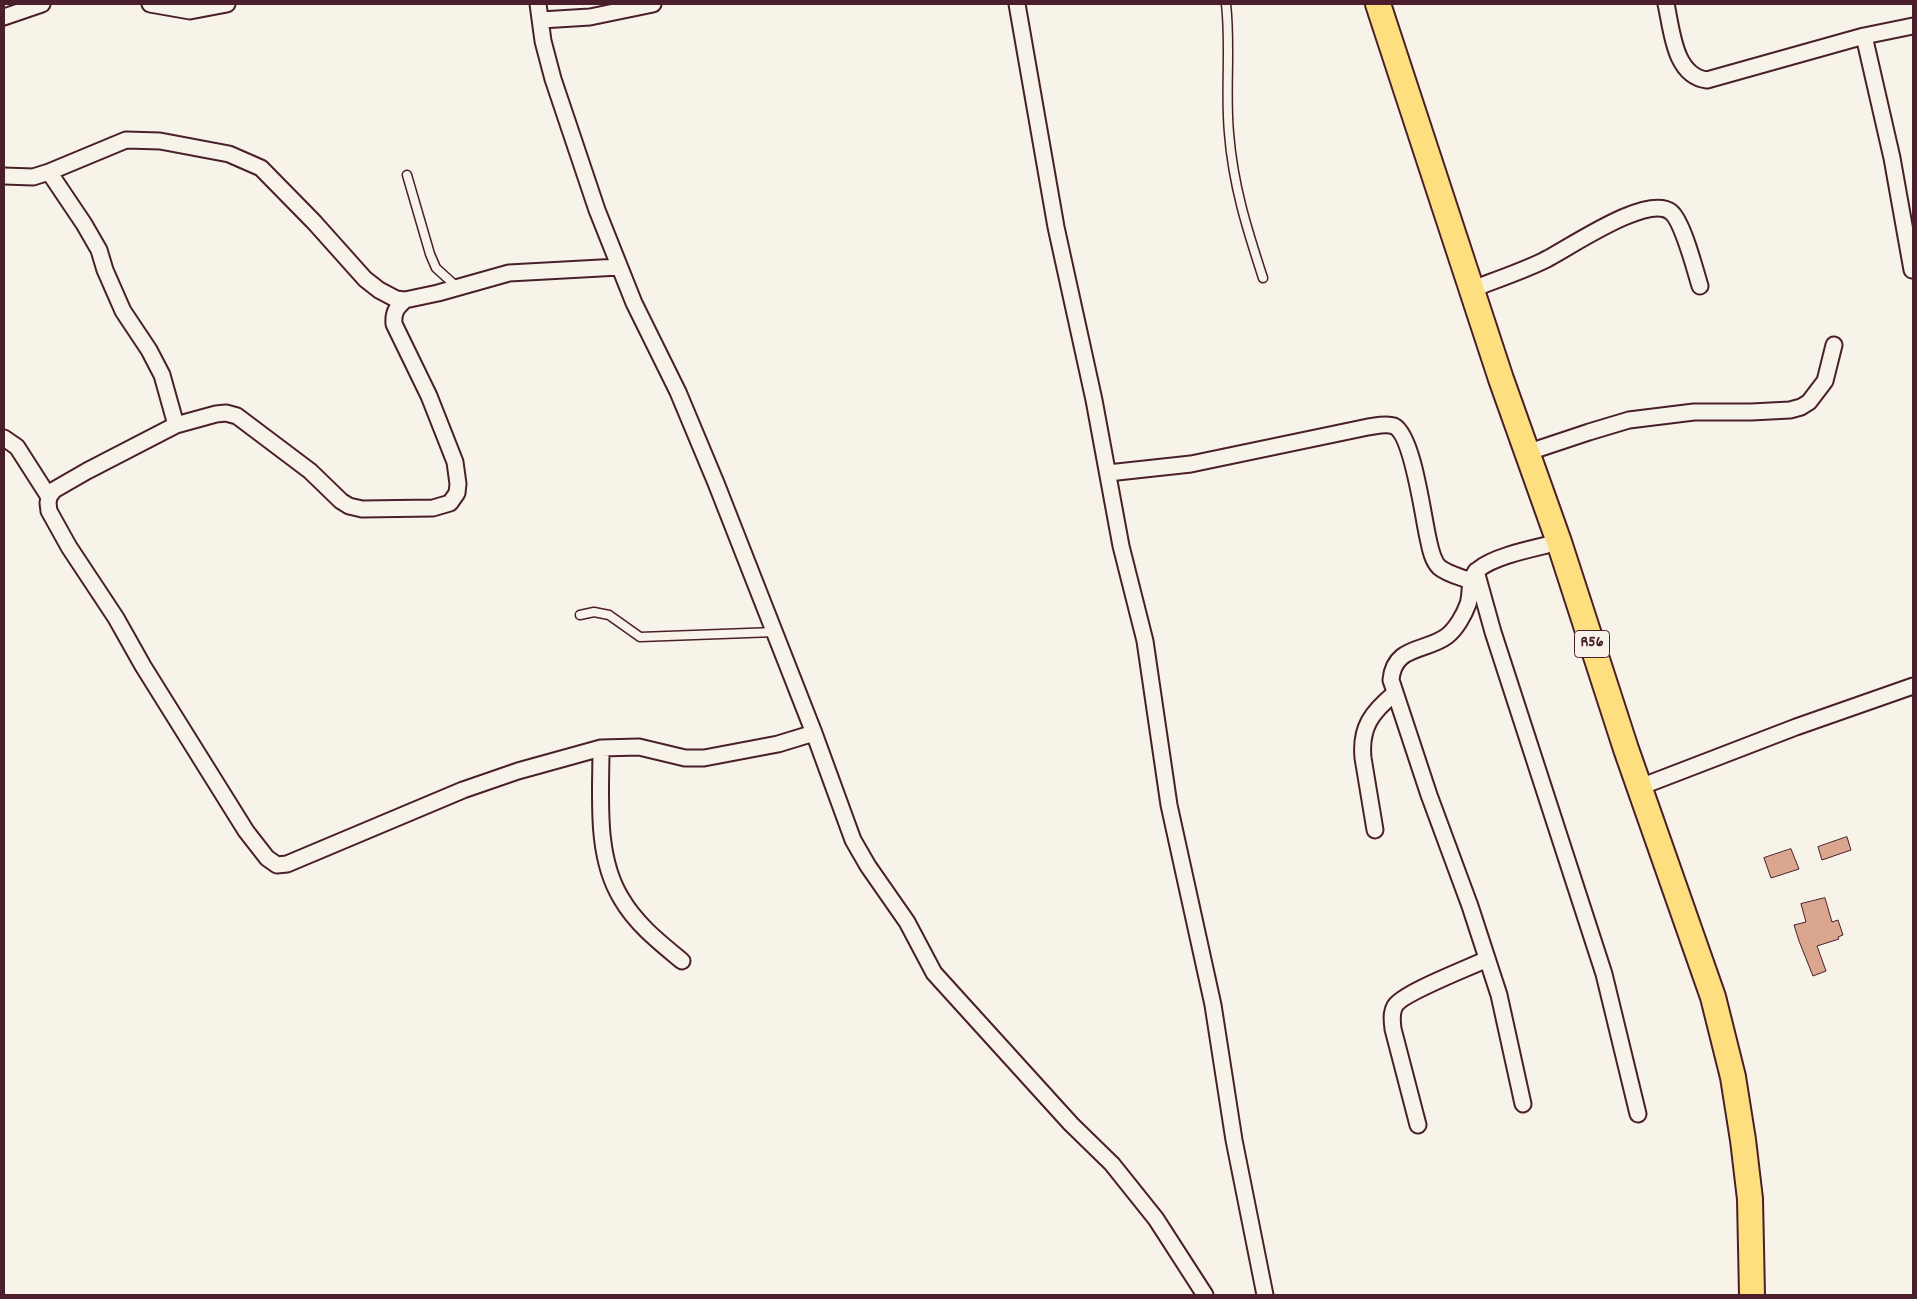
<!DOCTYPE html>
<style>
body{margin:0}
#map{position:relative;width:1917px;height:1299px;overflow:hidden;background:#f7f3e8;font-family:Dekko,sans-serif}
canvas{display:block}
.frame{position:absolute;inset:0;border:5px solid #4a1f2b;pointer-events:none}
</style>
<div id="map">
<canvas width="1917" height="1299"></canvas>
<div class="frame"></div>
</div>
<script>
const g = document.querySelector('canvas').getContext('2d');
g.lineJoin = 'round';
function fill(path, color) { g.fillStyle = color; g.fill(path, 'evenodd'); }
function strokePath(path, color, width, dash) { g.strokeStyle = color; g.lineWidth = width; g.lineCap = dash ? 'butt' : 'round'; g.setLineDash(dash || []); g.stroke(path); }
function write(font, color, halo, rows, align = 'center') {
  g.font = font + ' Dekko,sans-serif'; g.lineWidth = 4.5; g.setLineDash([]); g.textBaseline = 'middle'; g.strokeStyle = halo; g.fillStyle = color; for (const [text, x, y, turn = 0] of rows) {
    g.save(); g.translate(x, y); g.rotate((+turn || 0) * Math.PI / 180); g.textAlign = isNaN(turn) ? turn : align; if (halo) g.strokeText(text, 0, 0); g.fillText(text, 0, 0); g.restore();
  }
}
const building = new Path2D(`
 M1847 837 1851 850 1822 860 1818 847Z
 M1791 849 1799 869 1771 878 1764 858Z
 M1825 898 1832 922 1838 920 1843 935 1838 937 1839 939 1817 946 1826 971 1813 976 1799 941 1794 925 1806 922 1801 904Z`);
fill(building, '#daa68e');
strokePath(building, '#4a1f2b', 1);
const lane = new Path2D(`
 M1226 4C1231 47 1225 90 1229 133 1233 185 1247 229 1263 278
 M407 175 430 254 436 268 457 287
 M580 615 594 612 609 615 640 637 775 632`);
const street = new Path2D(`
 M150 4 190 11 227 4
 M538 4 543 41 553 79 597 210 634 303 678 392 716 483 814 733 853 840 868 866 907 922 934 973 1071 1124 1112 1164 1156 1219 1205 1295
 M1017 4 1056 227 1094 400 1121 546 1145 641 1169 805 1213 1005 1234 1140 1265 1295
 M1666 4C1672 30 1674 76 1707 80L1864 36 1913 26
 M4 17 42 4
 M541 20 590 17 653 4
 M1864 36 1892 158 1912 270
 M49 172 84 224 99 250 105 270 123 311 149 350 162 375 176 425
 M4 176 33 177 49 172 126 140 160 141 229 154 261 168 314 222 365 279 379 290 396 299 405 300 438 293 509 273 619 267
 M1472 289C1496 280 1520 272 1543 261 1568 249 1647 193 1671 212 1683 222 1695 270 1700 286
 M405 300C397 307 393 312 394 324L429 396 455 462 458 484 457 493 450 503 433 508 362 509 349 506 341 501 310 471 237 416 226 413 216 414 176 425 87 471 54 490 49 497 48 503 49 511 69 547 116 618 143 666 246 831 267 858 277 865 287 864 463 790 518 771 601 748 639 747 685 758H704L778 744 814 733
 M4 438 17 447 49 497
 M1526 453 1589 432 1629 420 1694 412H1751L1790 410 1801 407 1809 402 1825 381 1834 345
 M1108 473 1191 464 1368 427C1376 426 1386 423 1394 426 1413 435 1423 517 1428 538 1430 547 1432 560 1439 567 1447 574 1461 577 1471 581
 M1476 571 1493 632 1604 974 1638 1114
 M601 748C601 797 595 855 621 898 636 924 659 942 682 961
 M1640 787 1796 727 1913 686
 M1375 830 1363 758C1360 727 1372 712 1395 693
 M1523 1104 1499 995 1470 906 1429 795 1391 680C1394 645 1426 652 1447 636 1456 629 1464 615 1468 604 1472 592 1467 578 1479 569 1496 555 1537 548 1559 542
 M1418 1125 1393 1029C1392 1021 1391 1013 1395 1006 1402 993 1471 967 1487 959`);
const primary = new Path2D(`
 M1378 4 1501 379 1559 542 1626 749 1713 997 1733 1077 1743 1140 1750 1199 1752 1295`);
strokePath(lane, '#4a1f2b', 11);
strokePath(street, '#4a1f2b', 19);
strokePath(primary, '#4a1f2b', 28);
strokePath(lane, '#f7f3e8', 8);
strokePath(street, '#f7f3e8', 15);
strokePath(primary, '#fddf80', 24);
for (const [x, y, w] of [
 [1592,644,35]
]) { const box = new Path2D(); box.roundRect(x - w / 2, y - 13.5, w, 27, 4); g.fillStyle = '#f7f3e8'; g.fill(box); strokePath(box, '#4a1f2b', 1); }
write('bold 16px', '#4a1f2b', null, [
 ["R56",1592,644]
]);
</script>
